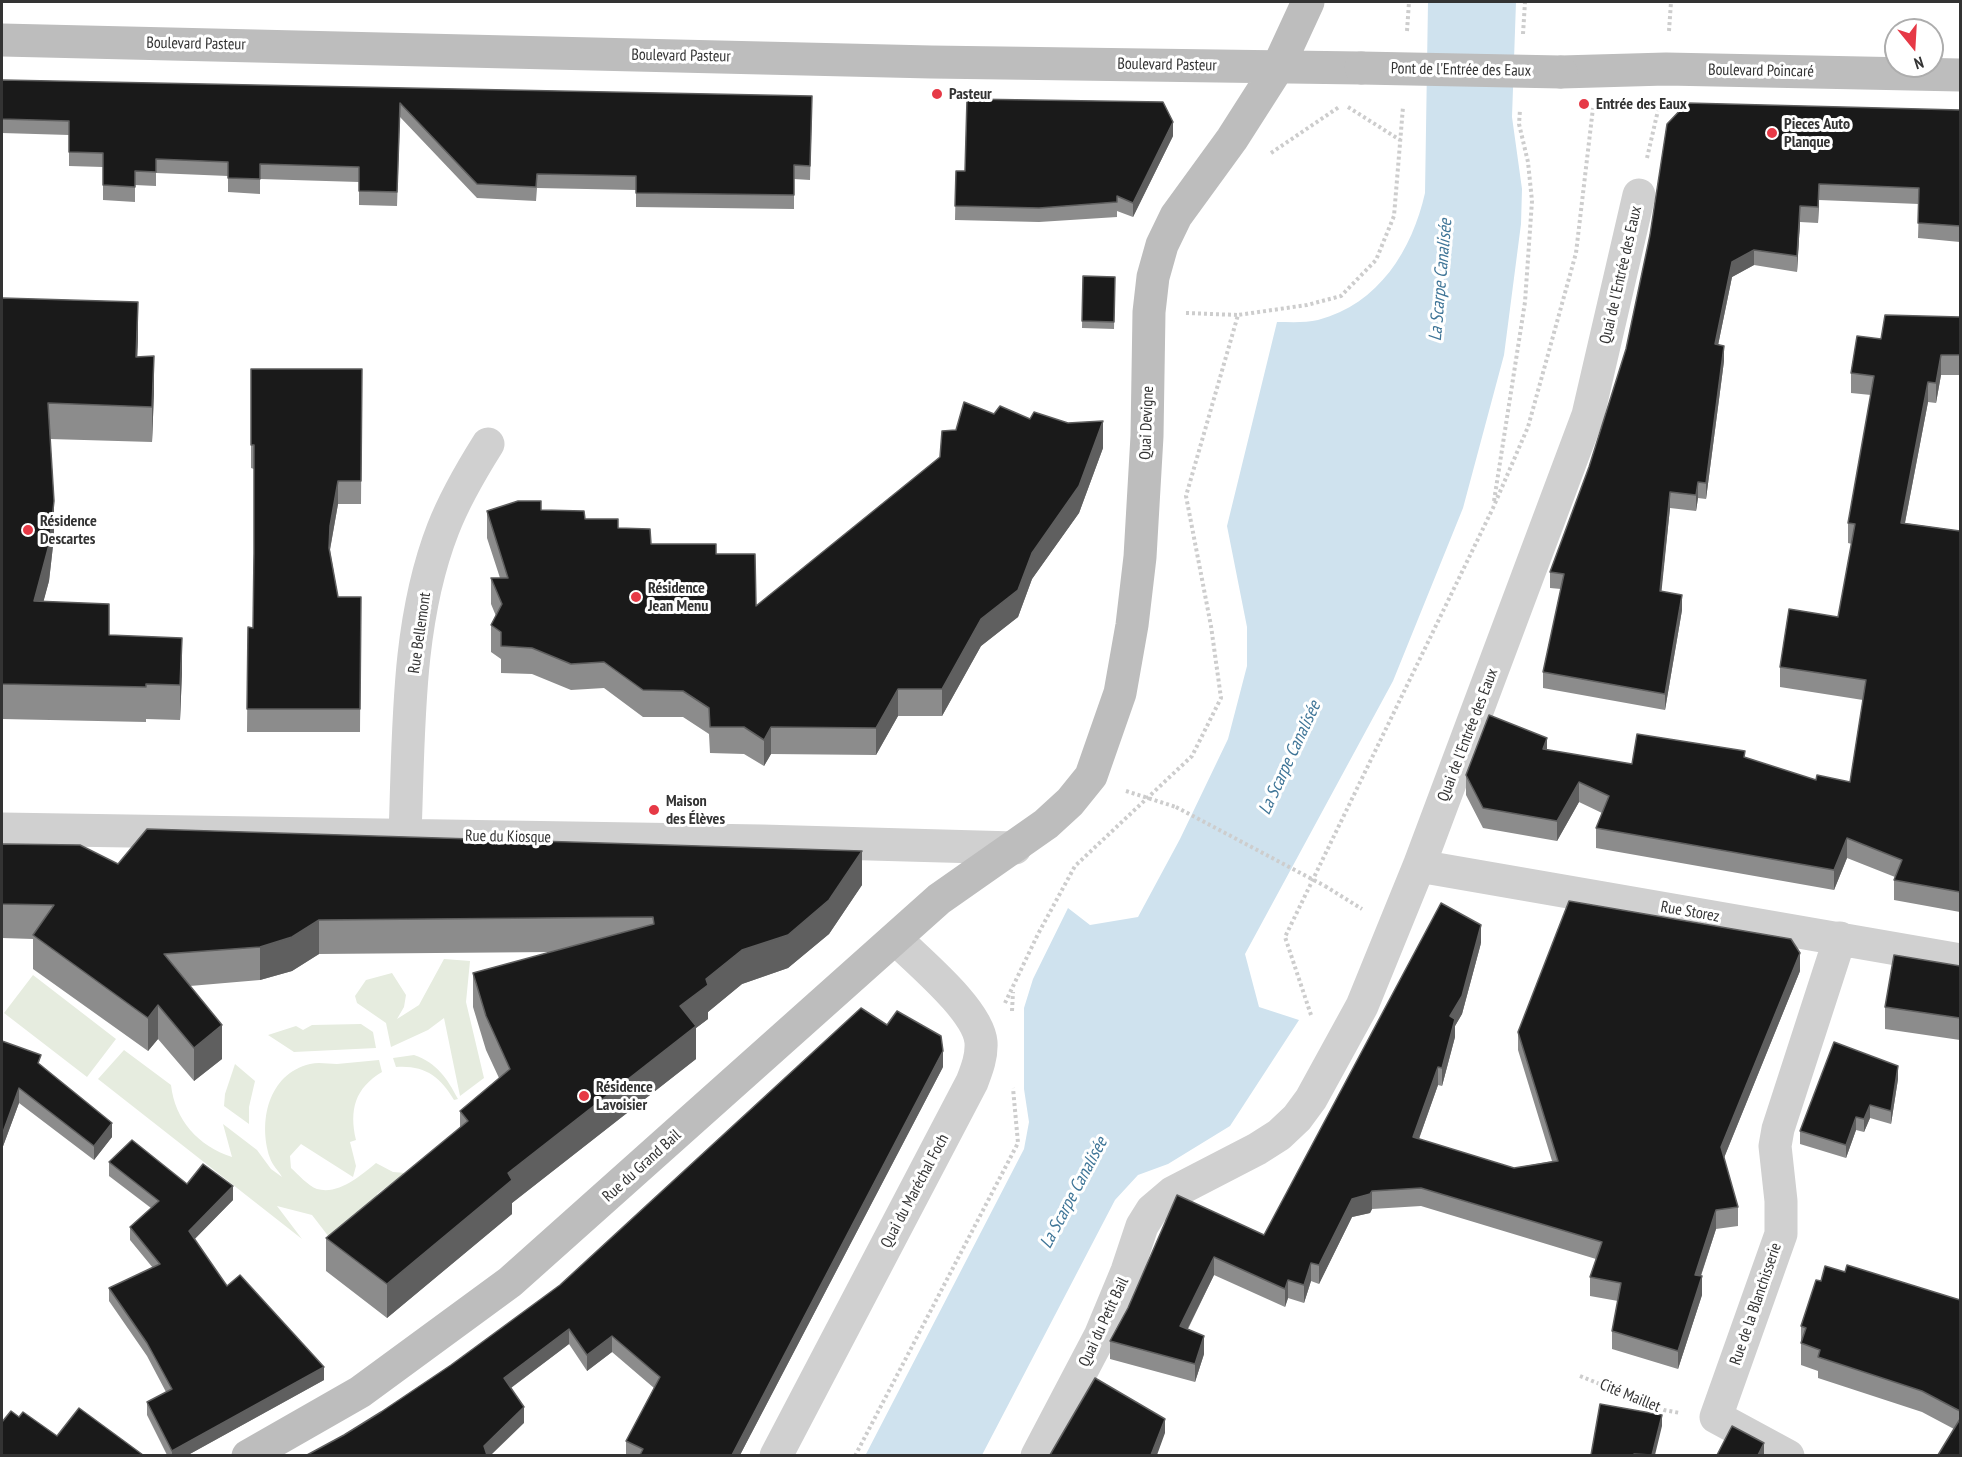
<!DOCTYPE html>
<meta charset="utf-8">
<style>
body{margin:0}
#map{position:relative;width:1962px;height:1457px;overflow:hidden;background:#fff;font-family:"PT Sans Narrow",sans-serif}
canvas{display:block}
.frame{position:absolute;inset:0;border:3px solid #333;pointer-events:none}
.north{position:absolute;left:1884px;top:18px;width:60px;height:60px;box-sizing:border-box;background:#fff;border:2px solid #adadad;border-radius:50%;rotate:162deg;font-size:16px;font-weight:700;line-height:24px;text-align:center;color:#333}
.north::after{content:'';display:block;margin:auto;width:21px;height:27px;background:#e63946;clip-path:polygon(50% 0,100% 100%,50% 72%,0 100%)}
</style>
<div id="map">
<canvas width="1962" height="1457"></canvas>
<div class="frame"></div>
<div class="north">N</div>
</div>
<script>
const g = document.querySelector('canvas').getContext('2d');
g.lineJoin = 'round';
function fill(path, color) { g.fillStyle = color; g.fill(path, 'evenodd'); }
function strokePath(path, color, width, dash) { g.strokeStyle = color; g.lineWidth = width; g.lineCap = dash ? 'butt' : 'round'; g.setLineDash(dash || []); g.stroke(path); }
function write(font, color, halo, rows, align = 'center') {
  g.font = font + ' "PT Sans Narrow",sans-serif'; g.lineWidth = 6; g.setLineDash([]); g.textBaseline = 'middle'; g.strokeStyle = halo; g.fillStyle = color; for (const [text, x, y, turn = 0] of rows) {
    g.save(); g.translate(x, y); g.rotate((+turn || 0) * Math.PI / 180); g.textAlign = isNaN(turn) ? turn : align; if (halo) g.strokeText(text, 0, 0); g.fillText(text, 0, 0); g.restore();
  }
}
fill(new Path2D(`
 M444 959 470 961 466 1002 484 1078 460 1096 444 1018 428 1030 391 1047 386 1023 357 1003 355 996 366 980 392 973 406 995 404 1007 397 1019 419 1005Z
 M33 975 116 1039 87 1077 4 1013Z
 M361 1024 373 1032 376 1048 294 1052 268 1035 296 1026 303 1030 312 1025Z
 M124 1050 171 1085C175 1120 198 1146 232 1157L223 1124 257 1150 271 1169 282 1177C279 1171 272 1165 270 1158 258 1122 268 1074 310 1064 319 1062 328 1064 337 1064 351 1063 365 1061 379 1060L382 1072C355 1088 349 1110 356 1140L350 1142 356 1166 353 1177 301 1144 290 1156 291 1168C298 1174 308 1186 317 1189 339 1195 360 1176 376 1163L393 1172 406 1173 377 1194 379 1206 329 1237 312 1215 277 1206 302 1239 98 1079Z
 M414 1055C437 1063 447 1078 458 1099L454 1100C440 1076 424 1065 396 1067L393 1058Z
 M235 1064 255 1081 249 1107V1124L224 1106 225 1094Z`), '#e6ecdf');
fill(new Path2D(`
 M1428 2H1516L1512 117 1522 189 1521 224 1504 355 1463 508 1393 681 1245 954 1259 1007 1299 1020 1230 1126 1168 1164 1138 1175 1115 1200 982 1455 865 1456 1024 1149 1029 1122 1024 1089V1008L1033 979 1068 908 1090 925 1138 917 1180 839 1228 739 1247 666V627L1227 526 1277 322C1290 322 1306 323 1318 320 1379 304 1412 250 1425 193Z`), '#cfe2ee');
strokePath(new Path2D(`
 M1407 31 1409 2
 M1669 31 1671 2
 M1523 34 1525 2
 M1348 107 1400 140
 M1271 153 1339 107
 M1647 158 1659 106
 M1186 313 1238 315
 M1494 501 1525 302 1532 201 1528 162 1519 124 1520 110
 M1126 791 1176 807
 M1325 886 1362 909
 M1005 1003 1038 934 1075 866 1192 756 1221 698 1211 626 1186 496 1238 315 1307 305 1341 296 1376 260 1394 216 1403 107
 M1012 1011 1013 992
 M1311 1015 1285 937 1493 508 1528 427 1576 253 1593 108
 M1580 1376 1664 1410 1680 1413
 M855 1456 1018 1143 1013 1088`), '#cdcdcd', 4, [3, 3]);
strokePath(new Path2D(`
 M2 829 762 841 1015 848
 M405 835C409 734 406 624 443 529 455 498 471 471 488 444
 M1419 866 1960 960
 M776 1456 972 1082C977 1069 982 1056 981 1042 978 1010 919 962 896 939
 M1037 1456 1100 1336 1127 1271 1142 1226 1152 1210 1172 1193 1257 1149 1279 1135 1297 1118 1311 1099 1362 1006 1419 866 1588 415 1639 195
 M1788 1456 1716 1417 1781 1234V1201L1775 1146 1778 1129 1840 938`), '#d0d0d0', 33);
strokePath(new Path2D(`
 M2 40 931 62 1361 68
 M1561 72 1666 69 1960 75
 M248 1456 360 1392 510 1282 939 899 1046 824 1070 802 1091 776 1120 693 1132 625 1140 557 1147 436 1149 312 1153 277 1162 245 1176 216 1232 139 1278 67 1308 2`), '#bdbdbd', 33);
strokePath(new Path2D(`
 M1176 807 1325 886`), '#cdcdcd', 4, [3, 3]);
strokePath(new Path2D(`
 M1361 68 1561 72`), '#bdbdbd', 33);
fill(new Path2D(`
 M2 80 812 110 810 180 794 179V209L636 207V190L537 188 536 201 477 198 400 117 397 206 359 205V182L260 179V194L228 192V176L156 173V186L135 185V202L103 200V167L69 166V135L2 133Z
 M1960 110V242L1918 238 1919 204 1819 200 1818 223 1800 222 1797 272 1754 265 1732 277 1718 345 1724 361 1706 499 1698 498 1696 511 1670 508 1661 591 1682 610 1665 710 1543 688V672L1561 589 1550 588V572L1589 467 1626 349 1650 235Z
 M1173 136 1133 217 1117 211V217L1039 222 955 220 956 171H965Z
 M1083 276 1115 277 1114 329 1082 328Z
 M2 298 138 338 137 357 154 392 152 442 50 439 54 537 49 581 43 602 182 673 180 720 146 719V722L2 719Z
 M1960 317V375H1941L1936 403 1928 402 1905 523 1960 531V912L1894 900V880L1895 877 1847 858 1834 890 1596 848V828L1602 813 1579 802 1557 841 1483 828 1466 795V775L1547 750 1632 764 1745 758 1816 780 1850 782 1863 700 1780 687V667L1838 617 1852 544 1848 543V523L1871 395 1851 393V373L1881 339Z
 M251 369H362L361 504H338L330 550 338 597H361L360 732H247L248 627 253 628 254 553V469L251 468Z
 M994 414 1030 419 1103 448 1079 513 1032 579 1018 617 981 646 942 716H898L876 755 771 754 764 766 744 754 710 753 709 734 683 717H643L604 688 571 690 532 674 501 673V659L491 652V625L496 616 491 604V578H500L487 538V511L541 510 585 519 618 528 651 544 716 554 756 606 940 457 956 430Z
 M2 844 118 864 862 885 829 934 788 968 742 984 708 1012V1019L696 1028V1059L512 1203V1214L387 1318 326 1271V1238L460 1128V1111L499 1078 486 1050 473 1007V973L552 952 319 954 292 971 260 980 190 986 222 1059 194 1081 158 1039 148 1051 33 969V939L2 938Z
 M1481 943 1462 1014 1455 1026V1037L1442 1086 1438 1085 1419 1139 1514 1168 1552 1161 1518 1050V1032L1800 971 1724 1158 1738 1207V1226L1716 1229 1701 1276 1702 1295 1678 1369 1612 1349V1331L1618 1301 1590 1296V1277L1596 1259 1421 1206 1372 1209 1370 1213 1352 1217 1319 1284 1311 1281 1304 1303 1288 1298 1285 1307 1214 1275 1188 1329 1204 1354 1195 1382 1110 1359V1341L1128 1308 1177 1195 1264 1235Z
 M1960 966V1040L1885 1029V1007Z
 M2 1041 41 1065 112 1137 94 1160 19 1103 2 1149Z
 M943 1067 740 1455H626V1441L654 1388 612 1352 587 1371 569 1344 511 1388 524 1423 344 1435Z
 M1898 1079 1891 1124 1870 1118 1864 1132 1856 1130 1846 1158 1800 1144V1131Z
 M109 1162 187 1184 233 1200 194 1239 227 1286 324 1380 188 1455H167L147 1415V1402L166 1392 147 1356 109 1301V1288L153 1268 130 1240V1227L151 1208 109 1176Z
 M1845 1272 1960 1300V1455L1954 1429 1922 1412 1818 1378V1371L1801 1365V1326L1821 1281Z`), '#8c8c8c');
fill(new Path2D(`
 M1173 122V136L1133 217V203Z
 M1819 184V200L1818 223V207Z
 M1800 206V222L1797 272V256Z
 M1754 250V265L1732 277 1715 360V344L1732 262Z
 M138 302V338L136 392V357Z
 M1724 346V361L1706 499V483Z
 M1941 355V375L1936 403V383Z
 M154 356V392L152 442V407Z
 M1928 382V402L1901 543V523Z
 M1103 421V448L1079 513 1032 579 1018 617 981 646 942 716V689L981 619 1032 553Z
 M338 481V504L330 549V526Z
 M1698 482V498L1696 511V495Z
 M1670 492V508L1660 606V591Z
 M54 501V537L49 581 34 637V601Z
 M1682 595V610L1665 710V694Z
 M182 638V673L180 720V685Z
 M898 689V716L876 755V728Z
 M771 727V754L764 766V740Z
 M1547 738V758L1543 749Z
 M1579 782V802L1557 841V821Z
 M1847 838V858L1834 890V870Z
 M862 851V885L829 934 788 968 742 984 708 1012V1019L696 1028V1059L512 1203V1214L387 1318V1284L508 1173 680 1006 706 979Z
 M319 920V954L292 971 260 980V947Z
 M1481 925V943L1462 1014 1455 1026V1037L1442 1086V1068L1450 1016Z
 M1800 953V971L1721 1165V1147Z
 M158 1005V1039L148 1051V1018Z
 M222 1025V1059L194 1081V1048Z
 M943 1051V1067L740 1455H732Z
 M1898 1066V1079L1891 1124V1111Z
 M1438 1067V1085L1413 1155V1137Z
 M19 1088V1103L2 1149V1135Z
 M1870 1105V1118L1864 1132V1119Z
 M1856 1117V1130L1846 1158V1145Z
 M112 1123V1137L94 1160V1146Z
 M233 1186V1200L189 1245V1231Z
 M1372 1191V1209L1370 1213 1352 1217 1319 1284V1265L1352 1199Z
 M1716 1210V1229L1695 1293V1275Z
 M1214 1257V1275L1180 1344V1326Z
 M1311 1263V1281L1304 1303V1285Z
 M1702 1276V1295L1678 1369V1351Z
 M1288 1280V1298L1285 1307V1289Z
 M569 1329V1344L504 1393V1378Z
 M612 1336V1352L587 1371V1355Z
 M1204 1336V1354L1195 1382V1364Z
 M324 1367V1380L188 1455H172V1451Z
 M524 1407V1423L491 1455H484V1446Z
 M1662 1415V1426L1655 1455H1652Z
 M1165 1419V1433L1157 1455H1151Z
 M1764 1443V1455H1758Z`), '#5f5f5f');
const building = new Path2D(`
 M2 80 812 96 810 166 794 165V195L636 193V176L537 174 536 187 477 184 400 103 397 192 359 191V167L260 164V179L228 178V162L156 159V172L135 171V187L103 185V153L69 152V121L2 119Z
 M967 99 1163 102 1173 122 1133 203 1117 196V202L1039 208 955 206 956 171H965Z
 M1687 103 1960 110V226L1918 223 1919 188 1819 184 1818 207 1800 206 1797 256 1754 250 1732 262 1715 344 1724 346 1706 483 1698 482 1696 495 1670 492 1660 591 1682 595 1665 694 1543 672 1564 574 1550 572 1589 467 1626 349 1650 235 1667 124Z
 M1083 276 1115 277 1114 322 1082 321Z
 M2 298 138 302 136 357 154 356 152 407 48 403 54 501 49 545 34 601 109 604V635L182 638 180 685 146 684V687L2 684Z
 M1885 315 1960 317V355H1941L1936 383 1928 382 1901 523 1960 531V892L1894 880 1902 860 1847 838 1834 870 1596 828 1609 796 1579 782 1557 821 1483 808 1466 775 1489 715 1547 738 1543 749 1632 764 1637 734 1745 751 1744 757 1816 780 1817 775 1850 782 1866 680 1780 667 1789 609 1838 617 1855 524 1848 523 1874 376 1851 373 1857 336 1881 339Z
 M251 369H362L361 481H338L330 526 329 548 338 597H361L360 709H247L248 627 253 628 254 553V445H251Z
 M964 402 994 414 1000 406 1030 419 1034 412 1068 423 1103 421 1079 486 1032 553 1018 590 981 619 942 689H898L876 728 771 727 764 740 744 727H710L709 708 683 691 643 690 604 662 571 664 532 648 501 646V632L491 625 502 604 491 578H508L487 511 518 501H541V510L584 511 585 519H618V528L650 529 651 544H716V554H755L756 606 940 457 942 431 956 430Z
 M147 829 862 851 829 900 788 935 742 950 706 979 708 985 680 1006 696 1026 508 1173 512 1180 387 1284 326 1238 468 1121 460 1111 510 1069 486 1016 473 973 654 924 653 917 319 920 292 937 260 947 164 954 222 1025 194 1048 158 1005 148 1018 33 935 54 905 2 904V844L80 845 118 864Z
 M1569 901 1791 939 1800 953 1721 1147 1738 1207 1716 1210 1695 1275 1702 1276 1678 1351 1612 1331 1621 1283 1590 1277 1602 1242 1421 1188 1372 1191 1370 1194 1352 1199 1319 1265 1311 1263 1304 1285 1288 1280 1285 1289 1214 1257 1180 1326 1204 1336 1195 1364 1110 1341 1128 1308 1177 1195 1264 1235 1441 903 1481 925 1462 996 1450 1016 1455 1019 1442 1068 1438 1067 1413 1137 1514 1168 1558 1161 1518 1032Z
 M1894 955 1960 966V1018L1885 1007Z
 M861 1008 887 1025 897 1011 941 1036 943 1051 732 1455H640L643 1449 626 1441 660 1377 612 1336 587 1355 569 1329 504 1378 524 1407 484 1446 487 1455H307L344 1435 381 1412 451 1365 560 1285Z
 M2 1041 41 1055 38 1063 112 1123 94 1146 19 1088 2 1135Z
 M1834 1042 1898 1066 1891 1111 1870 1105 1864 1119 1856 1117 1846 1145 1800 1131Z
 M132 1140 187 1184 203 1164 233 1186 189 1231 227 1286 240 1275 324 1367 172 1451 147 1402 172 1389 147 1343 109 1288 160 1264 130 1227 159 1201 109 1162Z
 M1847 1265 1960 1300V1411L1922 1391 1818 1357 1820 1350 1801 1343 1806 1328 1801 1326 1816 1280 1821 1281 1825 1266 1845 1272Z
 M1095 1378 1165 1419 1151 1455H1050Z
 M1600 1404 1662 1415 1652 1455 1634 1454V1455H1591Z
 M79 1408 143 1455H2V1422L11 1411 19 1417 23 1412 57 1436Z
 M1960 1419V1455H1938Z
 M1732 1426 1764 1443 1758 1455H1717Z`);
fill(building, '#1a1a1a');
strokePath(building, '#5f5f5f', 1.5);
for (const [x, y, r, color] of [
 [937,94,6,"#e63946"],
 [1584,104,6,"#e63946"],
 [1772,133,6,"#e63946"],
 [28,530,6,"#e63946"],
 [636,597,6,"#e63946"],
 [654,810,6,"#e63946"],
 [584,1096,6,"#e63946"]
]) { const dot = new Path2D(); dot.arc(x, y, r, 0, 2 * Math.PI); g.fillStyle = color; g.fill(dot); strokePath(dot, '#fff', 2); }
write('16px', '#333', '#fff', [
 ["Boulevard Pasteur",196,44,1],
 ["Boulevard Pasteur",681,56,1],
 ["Boulevard Pasteur",1167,65,1],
 ["Pont de l'Entrée des Eaux",1461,70,1],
 ["Boulevard Poincaré",1761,71,1],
 ["Quai de l'Entrée des Eaux",1621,275,-77],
 ["Quai Devigne",1147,423,-88],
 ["Rue Bellemont",420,633,-82],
 ["Quai de l'Entrée des Eaux",1468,735,-69],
 ["Rue du Kiosque",508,837,1],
 ["Rue Storez",1690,912,10],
 ["Rue du Grand Bail",642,1166,-42],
 ["Quai du Maréchal Foch",915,1191,-62],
 ["Rue de la Blanchisserie",1756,1304,-71],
 ["Quai du Petit Bail",1104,1322,-65],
 ["Cité Maillet",1630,1396,22]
]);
write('bold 16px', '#333', '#fff', [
 ["Pasteur",949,94],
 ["Entrée des Eaux",1596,104],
 ["Pieces Auto",1784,124],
 ["Planque",1784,142],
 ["Résidence",40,521],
 ["Descartes",40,539],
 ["Résidence",648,588],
 ["Jean Menu",648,606],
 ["Maison",666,801],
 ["des Élèves",666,819],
 ["Résidence",596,1087],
 ["Lavoisier",596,1105]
], 'left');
write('italic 18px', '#3f7597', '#fff', [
 ["La Scarpe Canalisée",1441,280,-85],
 ["La Scarpe Canalisée",1290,758,-65],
 ["La Scarpe Canalisée",1074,1193,-62]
]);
</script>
